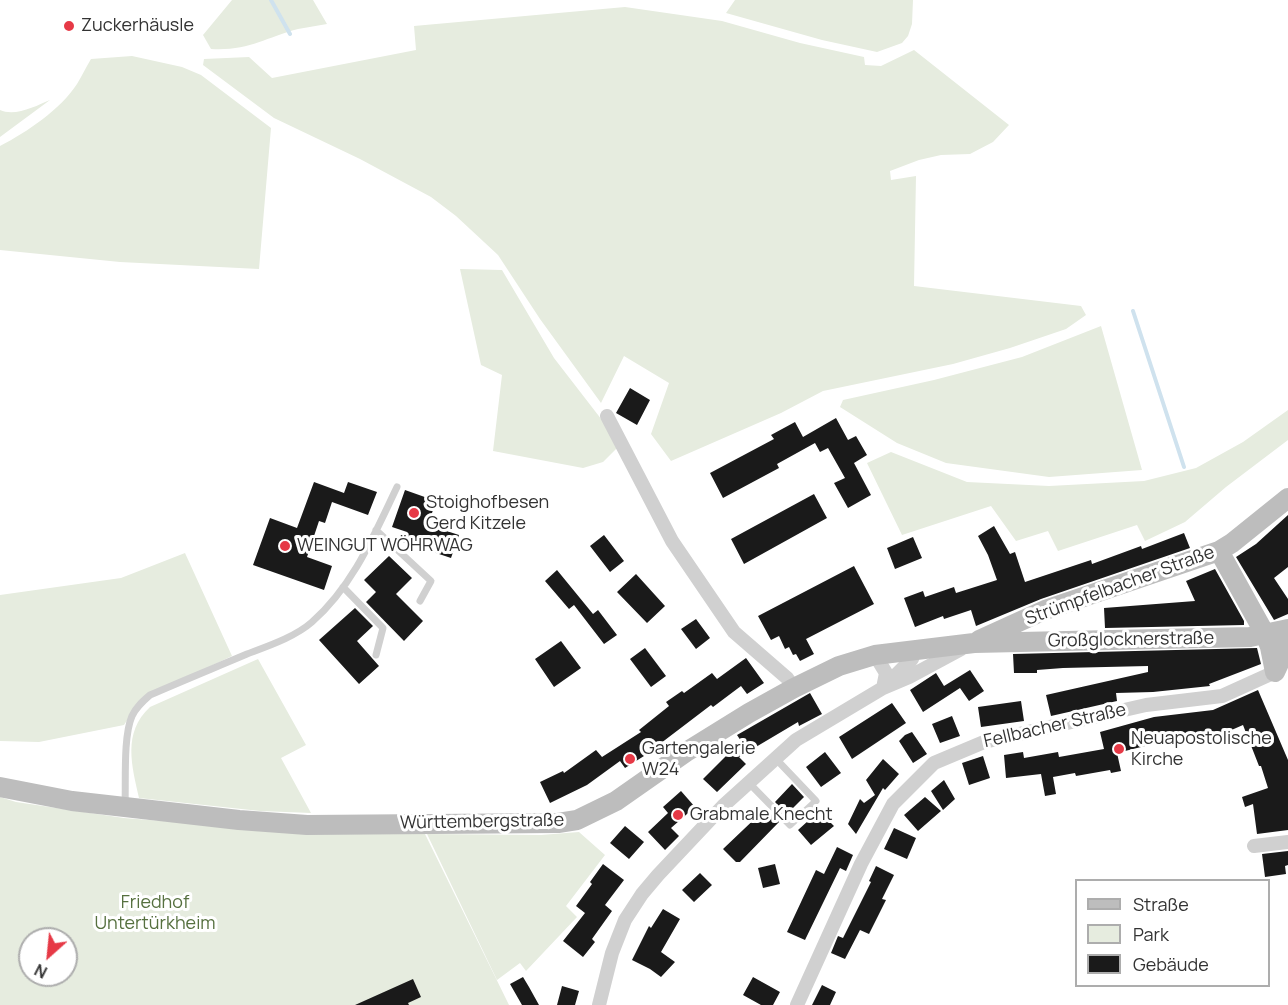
<!DOCTYPE html>
<meta charset="utf-8">
<style>
body{margin:0}
#map{position:relative;width:1288px;height:1005px;overflow:hidden;background:#fff;font-family:Manrope,sans-serif}
canvas{display:block}
.legend{position:absolute;left:1075px;top:879px;width:195px;height:108px;box-sizing:border-box;background:#fff;border:2px solid #adadad;margin:0;padding:8px 10px;list-style:none;font-size:18px;color:#333}
.legend li{display:flex;align-items:center;gap:12px;height:30px}
.legend b{width:30px;border:2px solid #adadad}
.north{position:absolute;left:18px;top:927px;width:60px;height:60px;box-sizing:border-box;background:#fff;border:2px solid #adadad;border-radius:50%;rotate:207deg;font-size:16px;font-weight:700;line-height:24px;text-align:center;color:#333}
.north::after{content:'';display:block;margin:auto;width:21px;height:27px;background:#e63946;clip-path:polygon(50% 0,100% 100%,50% 72%,0 100%)}
</style>
<div id="map">
<canvas width="1288" height="1005"></canvas>
<ul class="legend">
<li><b style="height:8px;background:#bdbdbd"></b>Straße</li>
<li><b style="height:16px;background:#e6ecdf"></b>Park</li>
<li><b style="height:16px;background:#1a1a1a"></b>Gebäude</li>
</ul>
<div class="north">N</div>
</div>
<script>
const g = document.querySelector('canvas').getContext('2d');
g.lineJoin = 'round';
function fill(path, color) { g.fillStyle = color; g.fill(path, 'evenodd'); }
function strokePath(path, color, width, dash) { g.strokeStyle = color; g.lineWidth = width; g.lineCap = dash ? 'butt' : 'round'; g.setLineDash(dash || []); g.stroke(path); }
function write(font, color, halo, rows, align = 'center') {
  g.font = font + ' Manrope,sans-serif'; g.lineWidth = 6; g.setLineDash([]); g.textBaseline = 'middle'; g.strokeStyle = halo; g.fillStyle = color; for (const [text, x, y, turn = 0] of rows) {
    g.save(); g.translate(x, y); g.rotate((+turn || 0) * Math.PI / 180); g.textAlign = isNaN(turn) ? turn : align; if (halo) g.strokeText(text, 0, 0); g.fillText(text, 0, 0); g.restore();
  }
}
fill(new Path2D(`
 M232 0H313L327 24C317 26 308 27 298 29 264 38 249 51 211 49L203 35Z
 M735 0H913L912 24 908 36 902 43 877 52 822 40 726 13Z
 M625 7 722 21 800 43 864 57 865 65 881 66 914 50 1009 125 993 142 970 154 941 155 919 160 890 171 891 180 916 176 914 286 1081 306 1086 315 1066 329 1010 348 953 364 823 391 781 413 671 461 651 434 669 383 624 356 601 403 540 319 498 255 456 216 431 197 360 159 274 118 203 65 204 59 249 57 272 78 416 50 414 26Z
 M132 56 182 67 201 75 271 128 259 269 120 262 0 250V146C27 132 60 110 77 84 82 76 86 67 91 59Z
 M50 100 0 137V110C15 117 36 106 50 100Z
 M460 269 502 270 554 358 605 424 618 447 603 462 583 468 493 451 502 375 481 365Z
 M1101 326 1142 470 1049 477 946 463 897 443 840 407 843 400 934 380 1022 357Z
 M1288 410V440L1226 487 1185 522 1145 541 1137 525 1058 551 1048 531 1016 541 991 506 902 535 867 463 891 452 967 482 1049 486 1144 481 1196 468 1243 442Z
 M185 553 232 656 141 699 124 725 39 742 0 741V595L121 578Z
 M258 659 306 745 281 758 311 813 260 811 139 798C132 766 122 733 150 707Z
 M0 797 16 802 124 818 328 834H425L509 1005H0ZM30 939H66V975H30Z
 M579 832 605 855 566 906 577 917 526 971 520 963 497 980 427 834 541 835Z`), '#e6ecdf');
strokePath(new Path2D(`
 M271 0 290 34
 M1133 311 1184 467`), '#cfe2ee', 4);
fill(new Path2D(`
 M630 388 650 400 637 425 616 413Z
 M836 418 848 440 856 436 867 455 854 463 871 495 848 508 834 483 845 478 828 448 820 452 815 443 777 464 779 468 723 498 710 473 774 439 771 435 795 422 803 437Z
 M314 482 344 493 348 482 377 492 368 515 332 502 325 523 319 521 307 557 332 566 324 590 253 565 270 518 297 528Z
 M405 490 436 501 428 525 459 535 451 558 403 542 407 532 392 527Z
 M814 494 827 518 744 564 731 539Z
 M1288 515V567L1274 578 1288 599V614L1274 620 1236 557 1256 544Z
 M994 526 1010 554 1015 552 1025 582 1091 560 1092 564 1141 546 1142 549 1184 533 1190 548 1041 599 976 626 971 610 944 619 943 616 915 627 904 598 923 591 925 597 954 587 956 593 997 580 988 555 978 536Z
 M604 535 624 561 610 572 590 546Z
 M913 537 922 558 895 569 887 548Z
 M389 556 412 578 396 594 423 621 404 641 366 602 376 592 364 580Z
 M854 566 874 604 806 639 814 654 800 661 796 654 793 655 789 647 785 649 779 636 771 640 758 616Z
 M1215 569 1244 621V625L1105 628 1104 608 1195 601 1186 581Z
 M557 570 593 614 598 610 617 635 604 644 574 605 569 609 545 581Z
 M636 574 665 606 647 623 617 592Z
 M355 608 373 626 357 641 379 666 359 684 319 640Z
 M696 619 710 638 696 649 681 629Z
 M561 641 581 668 554 687 535 659Z
 M645 648 666 676 651 687 630 659Z
 M1257 648 1261 664 1209 684 1210 686 1153 692 1116 693 1117 701 1051 716 1046 695 1148 672V666L1063 668 1037 670V673H1014L1013 654Z
 M746 658 764 683 747 694 741 686 713 707 711 705 644 756 625 768 620 761 587 785 550 803 540 782 563 771 564 773 596 750 602 757 641 732 639 730 669 706 666 702 682 691 684 693 712 673 717 679Z
 M970 670 984 691 969 701 960 688 923 712 910 690 936 673 944 686Z
 M1258 690 1288 760V830L1257 834 1253 804 1245 807 1242 797 1268 788 1261 766H1259L1243 725 1220 735 1218 731 1148 741 1149 745 1117 753 1121 771 1111 773 1110 770 1076 776 1075 773 1053 777 1056 794 1045 796 1041 774 1006 778 1004 755 1023 752 1024 758 1058 752 1059 757 1104 749 1100 732 1154 717 1213 710Z
 M810 693 822 714 799 726 798 722 739 757 746 764 717 792 703 779 741 741 737 735Z
 M1021 701 1024 721 981 727 978 707Z
 M892 703 906 723 852 759 839 737Z
 M952 716 960 736 940 743 932 724Z
 M912 732 927 754 913 763 899 741 905 735Z
 M825 752 841 773 821 787 806 767Z
 M983 756 990 778 969 785 962 763Z
 M883 759 899 774 885 790 883 788 856 834 848 824 860 799 864 803 875 795 866 780Z
 M944 780 955 799 943 810 931 791Z
 M792 784 804 797 787 814 775 802Z
 M681 791 695 807 671 828 679 836 665 850 648 832 668 813 663 807Z
 M925 797 941 811 918 831 904 815Z
 M764 810H767L779 822 740 862H736L723 849Z
 M819 811 834 826 811 845 798 830Z
 M625 826 644 842 629 859 610 843Z
 M894 828 916 838 907 859 884 849Z
 M837 847 853 855 846 871 840 868 805 940 787 932 816 870 824 874Z
 M1288 851V865L1285 866 1286 874 1265 877 1262 854Z
 M603 864 624 880 605 905 612 911 592 939 595 942 583 957 563 941 585 913 576 906 592 884 590 882Z
 M775 864 780 884 763 888 758 868Z
 M876 866 894 875 882 899 886 900 869 934 860 930 845 959 831 953 838 936 843 938 871 882 869 881Z
 M700 873 712 885 694 902 682 890Z
 M663 909 680 919 661 952 675 962 661 977 650 969 632 960 649 926 651 928Z
 M523 977 529 987 539 1005H522L510 984Z
 M753 977 780 992 773 1005H761L743 995Z
 M413 979 421 997 408 1003 409 1005H355Z
 M822 985 836 992 830 1005H812Z
 M562 986 579 991 575 1005H557Z`), '#1a1a1a');
strokePath(new Path2D(`
 M376 530 431 581 420 601
 M343 587 383 628 376 655
 M749 783 790 825 816 801 776 759
 M125 805C126 781 123 737 132 716 136 707 143 701 150 695 182 681 214 668 247 654 268 646 295 637 312 622 353 586 374 535 397 487`), '#d0d0d0', 7);
strokePath(new Path2D(`
 M607 416 672 541 734 632 787 678 794 688
 M875 655 886 673 883 688
 M889 682 912 659 915 649
 M1254 846 1288 842
 M599 1005 612 953 625 920 642 894 658 875 723 806 796 740 883 688 909 677 961 649
 M797 1005 861 864 893 804 934 763 984 742 1146 705 1222 696 1275 672`), '#d0d0d0', 14);
strokePath(new Path2D(`
 M1219 551 1265 634 1270 647 1275 672
 M979 640 1045 610 1219 551 1232 543 1288 498
 M1275 672 1288 644
 M0 787 72 801 239 820 307 825 558 823 577 820 616 801 686 752 749 713 794 688 839 666 875 655 974 643 1250 637 1288 629`), '#bdbdbd', 20);
for (const [x, y, r, color] of [
 [69,26,6,"#e63946"],
 [414,513,6,"#e63946"],
 [285,546,6,"#e63946"],
 [1119,749,6,"#e63946"],
 [630,759,6,"#e63946"],
 [678,815,6,"#e63946"]
]) { const dot = new Path2D(); dot.arc(x, y, r, 0, 2 * Math.PI); g.fillStyle = color; g.fill(dot); strokePath(dot, '#fff', 2); }
write('18px', '#333', '#fff', [
 ["Zuckerhäusle",81,26],
 ["Stoighofbesen",426,503],
 ["Gerd Kitzele",426,524],
 ["WEINGUT WÖHRWAG",297,546],
 ["Neuapostolische",1131,739],
 ["Kirche",1131,760],
 ["Gartengalerie",642,749],
 ["W24",642,770],
 ["Grabmale Knecht",690,815]
], 'left');
write('18px', '#333', '#fff', [
 ["Strümpfelbacher Straße",1120,586,-20],
 ["Großglocknerstraße",1131,640,-1],
 ["Fellbacher Straße",1055,726,-13],
 ["Württembergstraße",482,822,-1]
]);
write('18px', '#56703f', '#fff', [
 ["Friedhof",155,903],
 ["Untertürkheim",155,924]
]);
</script>
